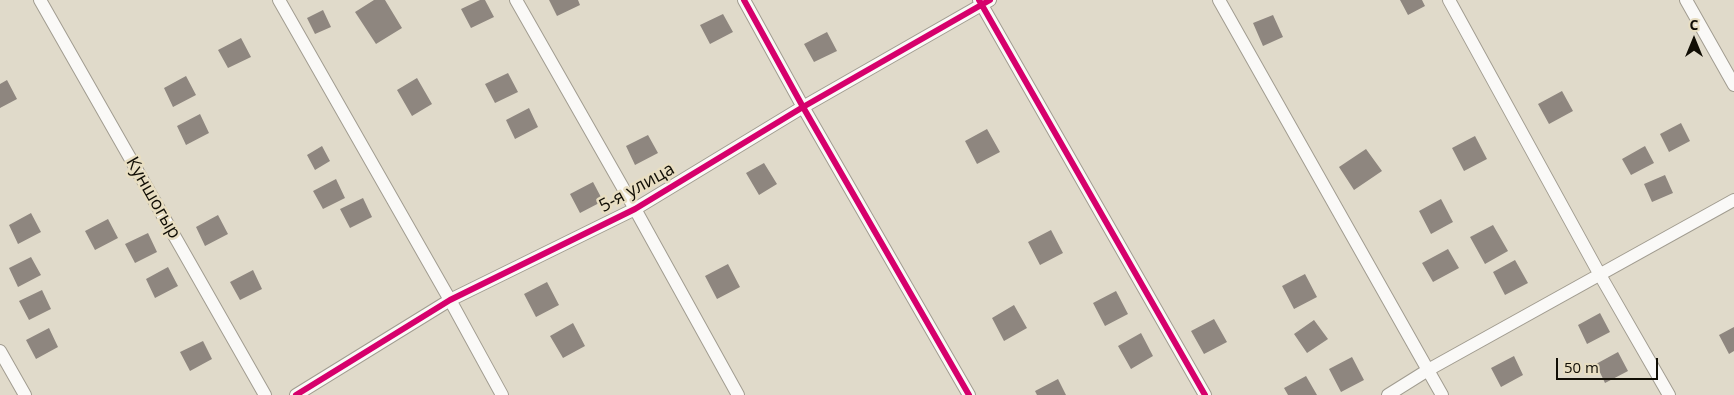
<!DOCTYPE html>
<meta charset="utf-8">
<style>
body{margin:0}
#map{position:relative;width:1734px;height:395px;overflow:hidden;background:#e0daca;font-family:"Open Sans",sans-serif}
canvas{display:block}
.north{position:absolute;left:1669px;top:15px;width:50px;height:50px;-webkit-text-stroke:4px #e8dec2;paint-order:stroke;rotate:0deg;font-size:14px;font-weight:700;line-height:20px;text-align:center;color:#110e05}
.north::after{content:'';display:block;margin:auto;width:18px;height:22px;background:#110e05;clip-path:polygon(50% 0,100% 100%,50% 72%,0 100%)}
.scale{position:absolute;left:1556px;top:358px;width:102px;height:22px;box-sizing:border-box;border:2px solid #110e05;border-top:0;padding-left:6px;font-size:15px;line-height:18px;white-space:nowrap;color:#110e05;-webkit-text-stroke:4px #e8dec2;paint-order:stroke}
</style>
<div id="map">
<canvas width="1734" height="395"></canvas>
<div class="north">С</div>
<div class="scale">50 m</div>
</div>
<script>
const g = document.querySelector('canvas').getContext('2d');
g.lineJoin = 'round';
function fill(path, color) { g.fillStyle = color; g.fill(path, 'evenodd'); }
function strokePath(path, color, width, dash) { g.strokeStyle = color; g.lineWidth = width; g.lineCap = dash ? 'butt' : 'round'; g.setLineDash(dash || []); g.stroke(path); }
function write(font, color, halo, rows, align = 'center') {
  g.font = font + ' "Open Sans",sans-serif'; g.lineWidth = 5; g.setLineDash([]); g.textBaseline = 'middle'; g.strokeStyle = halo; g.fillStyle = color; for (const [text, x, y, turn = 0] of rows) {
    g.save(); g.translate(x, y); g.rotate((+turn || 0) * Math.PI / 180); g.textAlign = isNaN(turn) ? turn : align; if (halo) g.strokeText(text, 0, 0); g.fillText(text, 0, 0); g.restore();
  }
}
fill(new Path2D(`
 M374 0H385L402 28 376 44 355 12Z
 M480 0H485L494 17 471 28 461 9Z
 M549 0H578L580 5 557 16Z
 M1400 0H1422L1425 6 1408 15Z
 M323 10 331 27 315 34 307 18Z
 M723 14 733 32 710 44 700 25Z
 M1273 15 1283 37 1263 46 1253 23Z
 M827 32 837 51 814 62 804 44Z
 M241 38 251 57 228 68 218 50Z
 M508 73 518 92 495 103 485 84Z
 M186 76 196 95 173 107 164 88Z
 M417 78 432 104 412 116 397 90Z
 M7 80 17 99 0 108V84Z
 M1562 91 1573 111 1549 124 1538 104Z
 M529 108 538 127 515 139 506 120Z
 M200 114 209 133 186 145 177 126Z
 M1681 123 1690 141 1669 152 1660 134Z
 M987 129 1000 152 977 164 965 141Z
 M648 135 658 153 635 165 626 146Z
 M1475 136 1487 159 1464 171 1452 148Z
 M322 146 330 161 315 170 307 155Z
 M1645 146 1654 163 1631 175 1622 159Z
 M1366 149 1382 171 1354 190 1339 167Z
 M764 163 777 184 759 195 746 173Z
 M1665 175 1673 193 1652 202 1644 184Z
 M336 179 345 198 323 209 313 191Z
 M593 182 603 201 580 213 570 194Z
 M363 198 372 217 350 228 340 209Z
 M1441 199 1453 222 1431 234 1419 211Z
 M31 213 41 232 18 244 9 225Z
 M218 215 228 234 205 246 196 227Z
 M108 219 118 238 95 250 85 231Z
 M1493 225 1508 251 1485 264 1470 237Z
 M1051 230 1063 253 1040 265 1028 242Z
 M148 233 157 252 135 263 125 244Z
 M1448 249 1459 268 1433 282 1422 263Z
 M31 257 41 275 18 287 9 268Z
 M1515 260 1528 283 1505 295 1493 272Z
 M728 264 740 287 717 299 705 276Z
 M168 267 178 286 155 298 146 279Z
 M253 270 262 289 240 300 230 282Z
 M1305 274 1317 297 1294 309 1282 286Z
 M547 282 559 305 536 317 524 294Z
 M42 290 51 309 29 320 19 301Z
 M1116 291 1128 314 1105 326 1093 303Z
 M1014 305 1027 328 1004 341 992 318Z
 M1600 313 1610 332 1587 344 1578 325Z
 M1214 319 1227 342 1204 354 1191 331Z
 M1314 320 1328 339 1307 353 1294 334Z
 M573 323 585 346 563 358 550 336Z
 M1734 327V351L1729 354 1719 335Z
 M49 328 58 347 36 359 26 340Z
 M1141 333 1153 356 1131 369 1118 346Z
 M203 341 212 359 190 371 180 352Z
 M1618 352 1628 371 1605 383 1596 364Z
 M1514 356 1523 375 1501 387 1491 368Z
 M1352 357 1364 380 1341 392 1329 369Z
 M1306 376 1317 395H1288L1284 388Z
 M1058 379 1066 395H1037L1035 391Z`), '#8e867f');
const street = new Path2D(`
 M40 0 265 395
 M279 0 450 300 502 395
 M516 0 635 209 738 395
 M744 0 803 107 969 395
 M979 0 1205 395
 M1219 0 1442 395
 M1449 0 1600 275 1669 395
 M1686 0 1734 85
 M0 351 25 395
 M296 395 450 300 635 209 803 107 990 0
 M1388 395 1428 370 1734 200`);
strokePath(street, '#a19c90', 14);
strokePath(street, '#faf9f7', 12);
strokePath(new Path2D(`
 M744 0 803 107 969 395
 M979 0 1205 395
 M296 395 450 300 635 209 803 107 990 0`), '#d6006c', 6);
write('18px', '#110e05', '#e8dec2', [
 ["5-я улица",637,188,-29],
 ["Куншогыр",153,198,60]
]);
</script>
